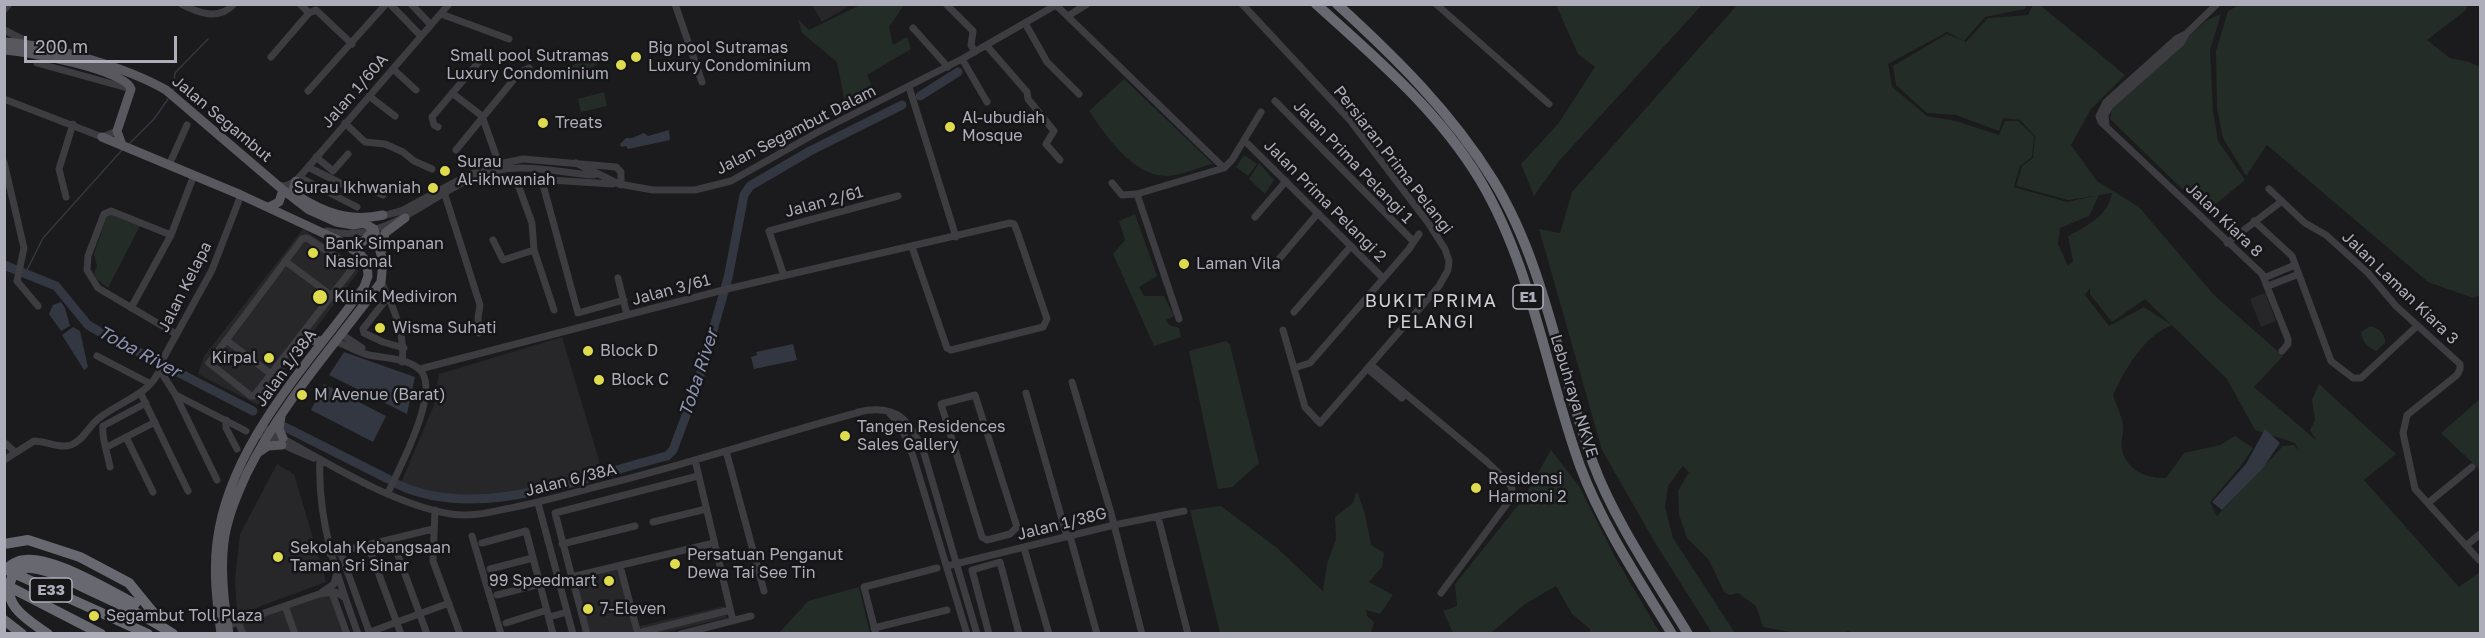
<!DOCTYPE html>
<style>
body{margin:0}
#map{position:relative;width:2485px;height:638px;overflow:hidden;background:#1b1a1c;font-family:"Golos Text",sans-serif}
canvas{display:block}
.frame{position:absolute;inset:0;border:6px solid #aeaeba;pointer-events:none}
.scale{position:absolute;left:24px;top:36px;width:153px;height:27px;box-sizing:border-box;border:3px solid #aeaeba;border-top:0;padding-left:8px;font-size:18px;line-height:21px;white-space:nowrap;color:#aeaeba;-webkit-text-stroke:4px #161517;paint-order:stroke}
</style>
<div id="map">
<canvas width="2485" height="638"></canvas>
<div class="frame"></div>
<div class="scale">200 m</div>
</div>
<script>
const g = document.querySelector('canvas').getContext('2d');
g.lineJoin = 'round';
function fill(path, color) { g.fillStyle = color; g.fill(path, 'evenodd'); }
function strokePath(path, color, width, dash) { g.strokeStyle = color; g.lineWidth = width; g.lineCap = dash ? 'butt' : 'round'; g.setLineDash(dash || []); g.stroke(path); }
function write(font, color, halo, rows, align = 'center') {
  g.font = font + ' "Golos Text",sans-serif'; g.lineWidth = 5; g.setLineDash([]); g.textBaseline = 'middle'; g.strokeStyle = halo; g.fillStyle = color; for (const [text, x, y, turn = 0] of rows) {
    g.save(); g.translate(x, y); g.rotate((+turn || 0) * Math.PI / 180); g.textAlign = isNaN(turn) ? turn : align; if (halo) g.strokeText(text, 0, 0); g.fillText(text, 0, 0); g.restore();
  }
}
fill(new Path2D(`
 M812 5H851L822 22Z
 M303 229 353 263 359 271 258 405 198 374 204 356Z
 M2265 293 2276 321 2261 327 2250 299Z
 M562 337 602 470 488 498 430 496 400 485 434 405 439 374Z
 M277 464 294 474 326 582 237 615 235 579 240 534Z
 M619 568 636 633H589L573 578Z
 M331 595 345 633H244L240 624 319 596Z
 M724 606 727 618 663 633H642L640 626Z`), '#272629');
fill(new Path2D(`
 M862 4 904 5 889 27 893 45 907 37 911 49 867 75 876 95 846 108 837 62 802 33 798 19 809 30Z
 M2241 4 2468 5 2466 10 2427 40 2450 58 2469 62 2480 67V295L2473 298 2428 282 2267 145 2246 176 2223 138 2217 108 2216 51 2228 11Z
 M1556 5H1702L1559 161 1534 196 1521 164 1558 124 1595 67 1578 54Z
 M1737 5H2027L2025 9 1985 17 1964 41 1947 32 1888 64 1892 87 1927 116 1956 121 1999 135 2005 121H2018L2034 136 2032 157 2020 166 2014 187 2067 202 2094 196 2068 200 2016 186 2022 166 2033 158 2035 136 2020 120 2003 118 1999 131 1956 115 1927 113 1896 85 1893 66 1947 34 1966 42 1988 18 2028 15 2033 5H2040L2125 75 2091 109 2071 145 2097 181 2139 207 2214 295 2283 356 2254 387 2316 440 2310 430 2315 420 2312 400 2319 384 2396 454 2364 480 2459 587 2480 572V633L1850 634 1849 631 1842 633H1796L1763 627 1756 606 1738 593 1730 595 1724 592 1709 560 1687 538 1679 515 1678 491 1689 472 1683 466 1668 486 1665 507 1673 538 1735 633H1712L1654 541 1602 450 1539 229 1560 233 1572 192ZM2112 193C2108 216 2087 226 2068 236L2073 261 2068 266 2058 244 2060 228 2089 216 2099 195ZM2090 288V294L2112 322 2145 299 2227 379 2255 430 2295 443 2298 450 2294 445 2283 446 2217 516 2210 502 2240 467 2253 448 2235 436 2220 445 2184 453 2166 478C2147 479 2127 470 2122 450 2120 443 2124 434 2123 426 2122 416 2116 405 2113 395 2126 368 2143 337 2172 325L2144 307 2109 326 2085 295Z
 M2221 14 2210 50 2213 111 2218 141 2245 180 2206 212 2110 119 2113 104 2207 20Z
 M592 51 600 62 579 78 571 67Z
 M1124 79 1213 164C1199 167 1183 175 1168 176 1135 178 1105 135 1089 111Z
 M604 92 607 106 581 112 578 99Z
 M1244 155 1257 164 1248 176 1236 167Z
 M1259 163 1274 180 1265 194 1249 179Z
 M110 214 140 226 108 288 97 279 94 273 97 266 94 254 107 216Z
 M1135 214 1157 276 1139 287 1144 296H1164L1174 316 1166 320 1169 325 1179 328 1181 337 1154 346 1113 254 1125 240 1119 221Z
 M2371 326C2379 329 2386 334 2385 343L2376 351C2366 346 2363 343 2361 332Z
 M1226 341 1230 345 1259 463 1232 487 1218 489 1189 351Z
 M2480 399V470L2441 433Z
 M1551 450 1579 486 1615 557 1660 633H1590V629L1572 614 1556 586 1525 604 1491 633H1453L1443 611 1457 606 1455 584 1523 499Z
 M1357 491 1365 514 1371 545 1384 553 1382 567 1369 582 1393 595 1380 614 1366 610 1367 616 1374 622 1371 633H1220L1190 510 1221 506 1277 548 1323 591 1327 564 1336 539 1335 517 1353 503Z
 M859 587 870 633H779L808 601Z`), '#242c27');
fill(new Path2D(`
 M669 130 670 140 628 149 626 146 621 147 620 144 626 138H632L644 133 648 136Z
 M61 302 65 308 70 326 61 331 49 314 53 305Z
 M73 327 80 331 88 367 84 370 62 335Z
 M793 344 797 360 754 369 751 357 757 355 756 352Z
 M344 352 415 377 407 414 329 375Z
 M324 384 386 416 373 442 311 410Z
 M2265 429 2280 443 2263 468 2222 510 2212 502 2246 464Z`), '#333741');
strokePath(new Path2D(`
 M173 90 175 73 208 39
 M130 143 154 119 168 99
 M26 272 43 238 122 150`), '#333741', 1.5);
strokePath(new Path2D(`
 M920 96 958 72
 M4 265 56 286 88 325 100 332 253 411
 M285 427 388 479
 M397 484C477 523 586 476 667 456L673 450 697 386 728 278 744 195 750 186 810 151 902 105`), '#333741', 9);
strokePath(new Path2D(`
 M181 4C198 13 219 21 234 4
 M300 4 309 13
 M390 4 421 36
 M411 4 431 25
 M675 4 702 82
 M946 4 973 31 971 45 975 52
 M1242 4 1349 119 1429 224 1445 249 1449 261 1448 270 1439 286 1320 423 1305 407 1283 330
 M1436 4 1549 104
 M4 10 9 4
 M441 14 509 39
 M1068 16 1087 4
 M1025 23 1047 62 1079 94
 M913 28 948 67
 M4 30 22 39
 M2186 34 2176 39 2106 102 2099 116 2101 122 2262 274 2288 339V344L2282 351
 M987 46 1027 92 1028 99 1054 131 1046 144 1060 160
 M271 57 309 13 316 10 352 44
 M962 59 987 102
 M37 63 131 89
 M393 69 416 90
 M909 87 956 237
 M308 91 386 4
 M452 93 482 116 499 164
 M369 96 395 116
 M4 99 102 137 117 131
 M1275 101 1413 241
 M345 123 365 142 385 144 403 152 414 161 432 169
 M2106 126 2105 115 2110 106 2181 43 2186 34 2217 4
 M438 127 434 125 432 117 488 51
 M1248 144 1383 278
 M456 150 519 73 529 68
 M316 157 333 171 348 154
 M4 162 24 248 17 281 38 306
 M576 163 619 184 653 190H695L731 181 818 132 962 59 1056 5 1224 168
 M169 165 187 125
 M308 167 354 190H372L383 195
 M486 176 613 184
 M299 177 357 207
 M516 179 532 223 534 250 554 310
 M542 181 578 313 624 300
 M1112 183 1122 195 1137 194 1224 168 1232 160 1261 112
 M277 185 286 186 296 181 449 4
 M2269 189 2305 223 2326 235 2368 273 2396 306 2460 364V369L2457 375 2407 415 2403 433 2415 489 2479 560
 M1137 194 1179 319
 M445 195 480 305 478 318 479 333
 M66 197 59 169 73 124
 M379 217 401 211 468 175 499 164 523 159 616 167 621 172V185
 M1255 217 1286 181
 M2254 221 2292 256 2331 361 2353 378H2361L2417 326
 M327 231C393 247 438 182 497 170 530 164 562 173 594 175
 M171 235 111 211 104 214 88 256 87 270 98 288 176 334
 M307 238 350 266 352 269 254 396H251L209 363 302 239Z
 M493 240 503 260 534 250
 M2227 243 2282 201
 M285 261 332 296
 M1274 265 1318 213
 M784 276 769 231 898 196
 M618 278 627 315
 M2264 278 2295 265
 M381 282C393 305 406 336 402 362
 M2268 286 2299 274
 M388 297 363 329 364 333 383 342 404 348
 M131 308 171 235 194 175
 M1294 312 1351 246
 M344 330V336L362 348
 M226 340 271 374
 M335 341C346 345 357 352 369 355 384 358 405 358 418 368 444 387 398 470 388 493
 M97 356 149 383
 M1371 365 1486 461 1509 483 1512 489V497L1441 593
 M1294 368 1310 363 1409 249 1419 234
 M420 369 727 289 1010 223 1014 224 1017 231 1047 319 1043 327 951 350 947 348 912 247
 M1368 369 1402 398
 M161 372 175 394 217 480
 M1072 382 1111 513 1142 634
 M1026 393 1067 537
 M141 394 188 491
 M176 395 246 431
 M975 395 1017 527 1010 534 987 540 982 537 941 404Z
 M858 412C897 403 910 420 924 453L977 634
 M889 413 901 426 913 456 967 634
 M226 420V428L237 449
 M266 429C321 459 390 504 451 514 470 517 487 513 505 509 543 502 578 491 615 482 698 461 778 434 860 412
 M263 436 313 458
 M126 437 153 492
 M4 442 15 452
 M107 447 155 422
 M726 451 764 591
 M320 459C317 521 337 576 358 634
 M4 460 34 441C47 441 59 449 71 445 84 440 88 427 98 419 124 398 156 395 164 357L212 270 241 195
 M695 460 733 621
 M110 467C108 455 101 436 103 426L146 403
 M538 503 573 634
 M2428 503 2472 467
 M435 510 433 561 460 634
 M1158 517 1188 634
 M653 522 706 509
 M472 536 501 634
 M1070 536 1097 634
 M392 539 427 634
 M482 543 526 531 553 634
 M562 544 635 526
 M368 545 401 634
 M2467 545 2480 534
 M1024 548 1049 634
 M340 551 370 634
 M330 554 433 529
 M620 566 638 634
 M947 566 1114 525 1184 511
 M490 569 533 558
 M571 577 714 543
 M321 593 334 584 336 576
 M332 593 347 634
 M497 595 540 584
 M285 606 295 634
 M549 617 567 612
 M238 622 243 634
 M506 623 547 610
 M227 626 319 594 336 592 344 597
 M874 628 947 610
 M370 632 449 603
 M638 633 730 610
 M587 634 555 513 698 476
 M681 634 751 616
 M876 634 864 587 937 568
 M989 634 972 570 1000 562 1019 634`), '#3c3c41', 7);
strokePath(new Path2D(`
 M4 42C50 45 126 67 166 90L283 190 309 210 336 222 353 225 364 223 374 229
 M4 50C25 51 127 70 131 89L117 131 122 145
 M102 137 241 195 338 240 360 254 367 262 368 276 364 287C309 364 229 444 217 542 213 573 217 603 221 634
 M296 181 293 190C297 196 302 198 308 202 333 216 355 221 383 215
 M269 207 279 202 283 190
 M346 245 364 241 374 229
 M382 250 385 233 405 218
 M308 340 323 341
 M281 416 279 429 283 438
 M259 452 268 446 282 445
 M229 634C224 604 220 572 224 542 227 518 237 495 247 473 282 402 335 345 381 282L383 262 374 229`), '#59585f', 9);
strokePath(new Path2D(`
 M1316 4C1376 58 1438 110 1480 180 1532 267 1546 372 1580 466 1602 525 1639 580 1672 634
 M1337 4C1396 58 1451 112 1493 180 1546 266 1559 370 1593 463 1614 520 1656 581 1688 634
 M4 544 28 540 80 557 129 583 156 616
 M4 570C11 565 17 560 25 560 54 557 109 590 135 604
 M9 571 148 634
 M4 584 101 634
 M4 620 22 634
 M48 634C28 620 0 605 12 577 16 571 24 567 31 568 51 570 70 581 87 589 117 603 146 616 173 634`), '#686871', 10);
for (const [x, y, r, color] of [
 [636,57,6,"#dfdb4f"],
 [621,65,6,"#dfdb4f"],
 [543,123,6,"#dfdb4f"],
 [950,127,6,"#dfdb4f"],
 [445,171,6,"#dfdb4f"],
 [433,188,6,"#dfdb4f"],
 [313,253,6,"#dfdb4f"],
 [1184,264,6,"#dfdb4f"],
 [320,297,8,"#dfdb4f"],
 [380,328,6,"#dfdb4f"],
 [588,351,6,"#dfdb4f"],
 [269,358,6,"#dfdb4f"],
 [599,380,6,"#dfdb4f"],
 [302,395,6,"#dfdb4f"],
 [845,436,6,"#dfdb4f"],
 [1476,488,6,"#dfdb4f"],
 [278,557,6,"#dfdb4f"],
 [675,564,6,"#dfdb4f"],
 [609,581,6,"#dfdb4f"],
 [588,609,6,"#dfdb4f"],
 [94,616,6,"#dfdb4f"]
]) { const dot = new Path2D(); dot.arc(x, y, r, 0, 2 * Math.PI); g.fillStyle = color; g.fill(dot); strokePath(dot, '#161517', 2); }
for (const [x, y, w] of [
 [1528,297,30],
 [51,590,42]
]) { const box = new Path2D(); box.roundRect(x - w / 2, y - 12, w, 24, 4.5); g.fillStyle = '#161517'; g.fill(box); strokePath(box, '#aeaeba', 1.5); }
write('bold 15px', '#aeaeba', null, [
 ["E1",1528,297],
 ["E33",51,590]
]);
write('16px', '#aeaeba', '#161517', [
 ["Big pool Sutramas",648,48],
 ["Luxury Condominium",648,66],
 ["Small pool Sutramas",609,56,"right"],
 ["Luxury Condominium",609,74,"right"],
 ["Al-ubudiah",962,118],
 ["Mosque",962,136],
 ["Treats",555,123],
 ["Surau",457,162],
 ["Al-ikhwaniah",457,180],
 ["Surau Ikhwaniah",421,188,"right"],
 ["Bank Simpanan",325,244],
 ["Nasional",325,262],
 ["Laman Vila",1196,264],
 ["Klinik Mediviron",334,297],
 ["Wisma Suhati",392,328],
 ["Block D",600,351],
 ["Kirpal",257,358,"right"],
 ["Block C",611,380],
 ["M Avenue (Barat)",314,395],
 ["Tangen Residences",857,427],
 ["Sales Gallery",857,445],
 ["Residensi",1488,479],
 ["Harmoni 2",1488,497],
 ["Sekolah Kebangsaan",290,548],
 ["Taman Sri Sinar",290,566],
 ["Persatuan Penganut",687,555],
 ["Dewa Tai See Tin",687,573],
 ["99 Speedmart",597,581,"right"],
 ["7-Eleven",600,609],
 ["Segambut Toll Plaza",106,616]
], 'left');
write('16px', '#aeaeba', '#161517', [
 ["Jalan 1/60A",355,91,-49],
 ["Jalan Segambut",222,119,40],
 ["Jalan Segambut Dalam",796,130,-27],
 ["Persiaran Prima Pelangi",1393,160,52],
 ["Jalan Prima Pelangi 1",1353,162,46],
 ["Jalan Prima Pelangi 2",1325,201,45],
 ["Jalan 2/61",824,202,-15],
 ["Jalan Kiara 8",2224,220,44],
 ["Jalan Kelapa",185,287,-63],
 ["Jalan Laman Kiara 3",2400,288,44],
 ["Jalan 3/61",671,290,-15],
 ["Jalan 1/38A",286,368,-54],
 ["Lebuhraya NKVE",1574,396,73],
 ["Jalan 6/38A",571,480,-14],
 ["Jalan 1/38G",1062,524,-14]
]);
g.letterSpacing = '1.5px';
write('18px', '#cfcfd6', '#161517', [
 ["BUKIT PRIMA",1431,301],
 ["PELANGI",1431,322]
]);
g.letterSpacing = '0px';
write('italic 18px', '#8a92b1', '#161517', [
 ["Toba River",139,352,28],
 ["Toba River",699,373,-72]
]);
</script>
